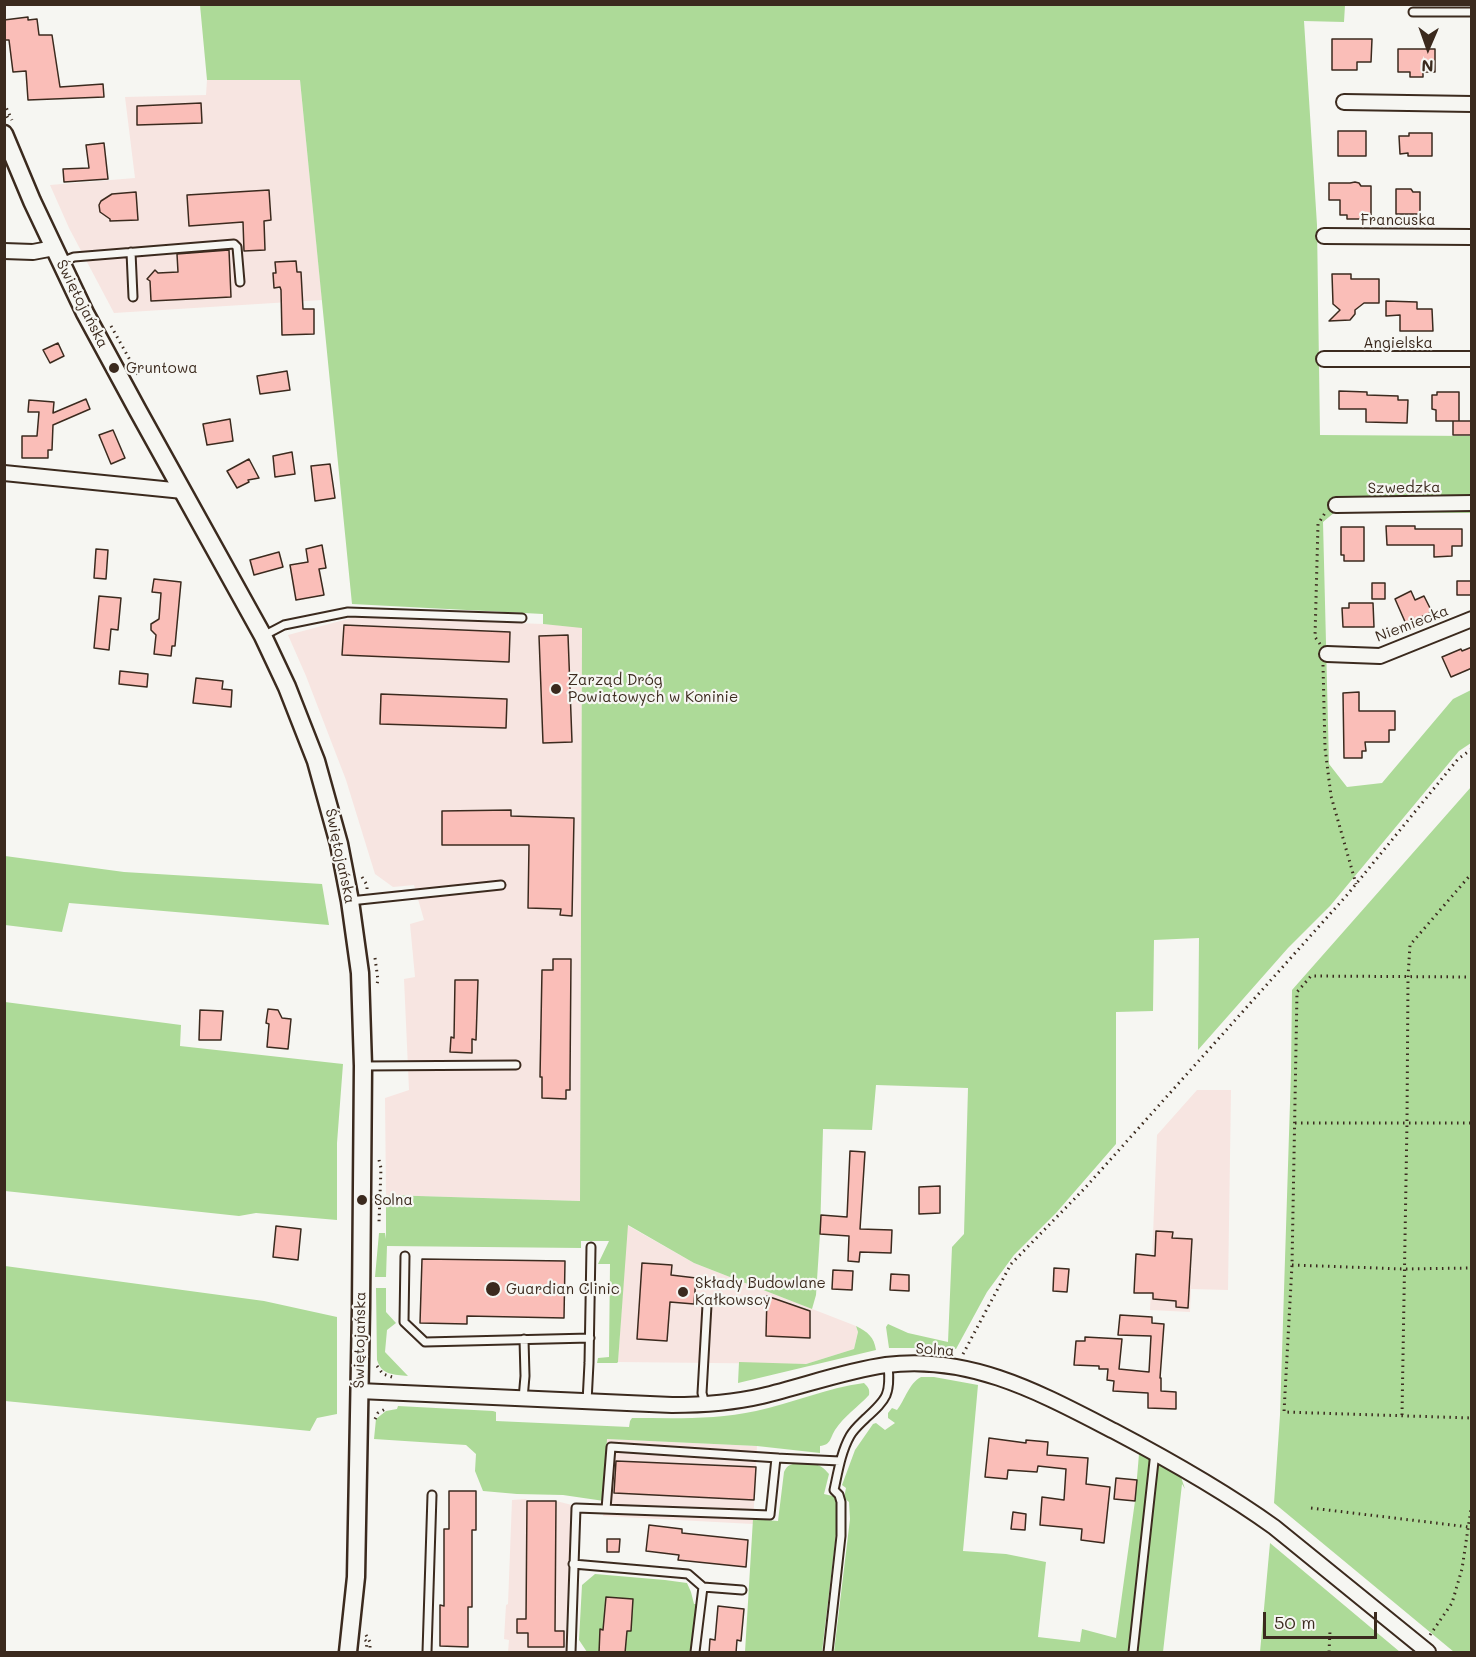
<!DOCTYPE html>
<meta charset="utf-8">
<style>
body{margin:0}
#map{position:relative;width:1476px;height:1657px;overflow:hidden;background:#f6f6f2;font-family:Mali,sans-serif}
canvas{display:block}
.frame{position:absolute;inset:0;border:6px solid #3b2a1e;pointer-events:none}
.north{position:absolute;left:1398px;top:18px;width:60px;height:60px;-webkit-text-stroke:4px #f6f6f2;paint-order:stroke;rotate:182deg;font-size:16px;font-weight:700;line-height:24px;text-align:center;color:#3b2a1e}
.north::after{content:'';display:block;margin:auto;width:21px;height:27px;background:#3b2a1e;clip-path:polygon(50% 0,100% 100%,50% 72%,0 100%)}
.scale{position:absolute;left:1263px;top:1612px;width:114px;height:27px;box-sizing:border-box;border:3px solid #3b2a1e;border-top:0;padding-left:8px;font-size:18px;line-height:21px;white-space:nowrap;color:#3b2a1e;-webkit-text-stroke:4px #f6f6f2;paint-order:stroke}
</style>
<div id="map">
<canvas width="1476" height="1657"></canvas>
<div class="frame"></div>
<div class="north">N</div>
<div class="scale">50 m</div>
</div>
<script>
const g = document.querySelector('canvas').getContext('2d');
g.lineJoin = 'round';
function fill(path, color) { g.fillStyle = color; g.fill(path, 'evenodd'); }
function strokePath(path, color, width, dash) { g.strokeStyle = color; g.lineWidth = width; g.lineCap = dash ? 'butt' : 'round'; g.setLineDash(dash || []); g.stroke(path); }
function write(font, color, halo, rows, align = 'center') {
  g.font = font + ' Mali,sans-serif'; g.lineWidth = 4.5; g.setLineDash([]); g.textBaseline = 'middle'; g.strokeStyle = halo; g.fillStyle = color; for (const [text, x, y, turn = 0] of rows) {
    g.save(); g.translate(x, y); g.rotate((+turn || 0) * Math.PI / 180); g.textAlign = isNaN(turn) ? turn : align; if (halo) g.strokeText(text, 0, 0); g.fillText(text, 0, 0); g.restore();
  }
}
fill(new Path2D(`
 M207 80H300L322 300 114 313 69 228 50 185 135 178 125 97 206 95Z
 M355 617 543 624 582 627 580 1201 386 1195 385 1098 409 1090 404 979 415 977 410 924 424 920 414 885 393 887 375 874 346 780 306 676 288 635Z
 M1197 1090H1231L1228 1290 1191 1289 1190 1312 1150 1310 1157 1135Z
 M627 1225 694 1263 856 1326 858 1332 854 1349 806 1364 618 1362Z
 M607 1439 757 1446 753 1524 603 1516Z
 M526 1499 528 1501H556L572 1505 565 1652H508L509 1640 504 1639 506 1605 508 1604 512 1500Z`), '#f7e5e1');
fill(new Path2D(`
 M200 5H1345L1344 22 1304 21 1317 225 1320 435 1471 436 1472 513 1335 512 1323 522 1329 764 1347 787 1382 783 1453 699 1471 690V743L1459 751 1330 906 1288 948 1198 1050 1199 938 1154 940 1153 1011 1116 1012V1144L1056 1213 1014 1255 987 1292 956 1349 924 1348H889L886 1327 888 1324 908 1333 948 1342 952 1247 964 1234 968 1088 876 1085 872 1130 823 1129 820 1234 816 1295 812 1309 694 1263 628 1225 618 1362 617 1363H597L598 1358 609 1357 610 1264H598L609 1241H581V1248L387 1246 386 1277H375L379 1233H385L386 1239V1195L580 1201 582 628 543 624V614L352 604 300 80H207Z
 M1471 787 1472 1652H1454L1274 1503 1280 1415 1291 1072 1292 990Z
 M5 856 124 872 322 884 329 925 69 903 62 932 5 925Z
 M5 1002 181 1025 180 1046 343 1064 337 1143V1220L256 1213 239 1216 5 1191Z
 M5 1266 264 1301 337 1317V1414L317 1418 310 1431 5 1401Z
 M376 1288H386V1312L396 1323 387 1330 385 1352 408 1376C394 1374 382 1376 377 1360Z
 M856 1326C868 1332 874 1337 876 1350L738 1383 739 1362 806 1364 854 1349 858 1332Z
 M921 1377H934L978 1385 963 1551 1006 1554 1046 1562 1038 1637 1080 1642 1082 1629 1116 1638 1135 1501 1139 1454 1181 1477 1185 1489 1182 1484 1163 1652H834L850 1519 849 1502 844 1498 846 1488 842 1485 855 1450 873 1424 876 1423 885 1430 895 1423 888 1418V1413L892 1408 897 1410C905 1400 909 1383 921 1377Z
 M864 1383C868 1387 870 1389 869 1395 858 1407 844 1416 835 1430 830 1438 831 1445 820 1446V1453L757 1446 607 1439 604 1501 563 1495 517 1494 483 1491 475 1471 476 1454 466 1445 374 1439 376 1419 386 1411 397 1409 398 1406 493 1411 496 1412V1421L629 1427 630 1421 632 1418C674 1418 715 1420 756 1411 792 1403 827 1388 864 1383Z
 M799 1463C813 1464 819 1462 829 1474L824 1494 837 1497 839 1509 822 1652H745L753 1519 778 1521 784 1472C787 1465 791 1464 799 1463Z
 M1270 1543 1400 1652H1260Z
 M595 1574 665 1580 687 1583 691 1592 694 1604H697L692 1652H625L627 1631H631L633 1599 606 1597 603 1630H600L599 1652H587L579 1640 582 1585Z`), '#adda98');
const building = new Path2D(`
 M28 17V20L37 19 39 35H52L60 87 103 84 104 97 28 100 26 71 13 72 9 40H4V20Z
 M1332 39H1372L1371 62H1357V70H1332Z
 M1398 49H1435V72H1423V77H1410V72H1398Z
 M201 103 202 123 137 125V106Z
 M1338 131H1366V156H1338Z
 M1409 133H1432V156H1408V153L1400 154 1399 136H1409Z
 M104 143 108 179 64 182 63 169 89 168 86 145Z
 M1355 182 1359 183 1361 186H1371V215L1363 214V219H1347V215H1340V200H1329V183H1350Z
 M1396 189H1411L1413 192H1420V214H1396Z
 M269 190 271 220 264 221 265 250 244 251 243 222 189 226 187 195Z
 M136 192 138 220 110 221V219L100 212 99 205 101 201 112 194Z
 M229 250 231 297 151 301 150 281 147 279 155 270 158 273 178 272 177 254Z
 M296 261 297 272H301L303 309H314V334L282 335 281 290 280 287 274 288 273 273H276L275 262Z
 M1332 274H1351V279H1379V303H1364L1355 310V314L1350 320 1329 321 1340 310 1333 304Z
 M1386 301 1417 302V309H1432L1433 331H1400V315L1386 316Z
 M58 343 64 356 50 363 43 350Z
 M287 371 290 390 260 394 257 376Z
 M1339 391 1367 392V395L1398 396V400H1408L1407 423 1366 422V409H1339Z
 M1437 392H1459V421H1436V410L1432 409V395H1437Z
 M86 399 90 409 53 425 52 450H48V458H22V436H37L39 412H28L29 400 54 402 53 413Z
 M230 419 233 441 207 445 203 424Z
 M1453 421H1472V435H1453Z
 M113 430 125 458 111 464 99 435Z
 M292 452 295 474 275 477 273 456Z
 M249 459 259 478 248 480 249 482 237 488 227 471Z
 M330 464 335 498 315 501 311 466Z
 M1386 526H1415V529H1462V546H1452V556L1434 557V545H1387Z
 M1341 527H1364V561H1344V555H1341Z
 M322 545 326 568 319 569 324 595 296 600 290 565 308 562 306 549Z
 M96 549 108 550 106 579 94 578Z
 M279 552 283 567 254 575 250 560Z
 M154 579 181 582 175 646H172L171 656 154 654 156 635 151 630V624L159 619 161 593 152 592Z
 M1457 581H1471V595H1457Z
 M1372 583H1385V599H1372Z
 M1411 591 1415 600 1424 596 1432 612 1406 624 1395 599Z
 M99 596 121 598 118 630 111 629 109 650 94 648Z
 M1349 603H1373L1374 627H1343L1342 608H1349Z
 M344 625 510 632 509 662 342 655Z
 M568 635 572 742 543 743 539 636Z
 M1472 647V668L1451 677 1442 657 1461 649 1462 651Z
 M120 671 148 674 147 687 119 684Z
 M196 678 223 681 222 689 232 690 231 707 193 703Z
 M1359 692V711H1395V730H1389V742H1365L1366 751H1362V758H1344L1343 693Z
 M381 694 507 699 506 728 380 724Z
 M511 810V816L574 818 572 916 560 915 561 909 528 908 529 845H442V811Z
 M553 959H571L570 1078V1090H566V1099L542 1098V1077H540L542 970H553Z
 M455 980H478L476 1040 472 1039V1053L450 1052 451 1037 454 1038Z
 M268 1009 278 1010 282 1018 291 1019 288 1049 267 1047 269 1024 266 1023Z
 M200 1010 223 1011 221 1040H199Z
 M850 1151 865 1152 860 1229 892 1230 891 1253 860 1252 859 1262 848 1261 849 1236 820 1234 821 1215 847 1217Z
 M940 1186V1213L919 1214V1187Z
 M276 1226 301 1229 298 1260 273 1257Z
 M1156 1231 1173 1232 1172 1238 1192 1239 1188 1308 1176 1307V1301L1153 1299V1293H1134L1136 1254 1155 1256Z
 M422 1259 565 1261 564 1318 467 1316V1324L420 1323Z
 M642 1263 672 1265 671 1275 696 1278 694 1304 670 1302 667 1341 637 1339Z
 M1054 1268 1069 1269 1067 1292 1053 1291Z
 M833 1270 853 1271 852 1290 832 1289Z
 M891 1274 909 1275V1291L890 1290Z
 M767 1296 810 1311V1338L766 1336Z
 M1120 1315 1152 1317V1323L1164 1324 1160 1378H1161V1391L1176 1392V1409L1148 1408V1393L1113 1391 1114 1381 1107 1380 1108 1369H1099V1366L1074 1365 1076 1341H1085V1337L1122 1339 1119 1369 1149 1372 1151 1336 1118 1335Z
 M989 1438 1026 1443V1440L1048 1442 1047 1455 1088 1458 1086 1484 1110 1487 1104 1543 1081 1540 1082 1529 1040 1525 1042 1497 1064 1500 1066 1469 1038 1466 1037 1472 1008 1470 1007 1479 985 1477Z
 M616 1461 756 1467 754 1500 614 1493Z
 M1116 1478 1137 1480 1135 1501 1114 1499Z
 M449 1491H476V1530H472V1607H468V1647L440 1646V1605L444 1606V1529H449Z
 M527 1501H556L555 1631H564V1647H528V1633H517V1619H526Z
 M1013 1512 1026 1514 1025 1530 1011 1529Z
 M649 1525 682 1529V1533L748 1540 746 1567 678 1560 679 1555 646 1551Z
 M607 1539H620L619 1552H607Z
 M606 1597 633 1599 631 1631H627L625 1653H599L600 1629 603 1630Z
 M718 1606 744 1609 741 1641 737 1640 736 1653H709L710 1639 715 1640Z`);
fill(building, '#fabeb8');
strokePath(building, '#3b2a1e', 1.5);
const service = new Path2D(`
 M1413 12H1472
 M131 252 133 297
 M61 262 74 257 234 244 237 247 240 282
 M263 636 284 625 348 612 522 618
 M350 901 501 885
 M363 1066 516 1065
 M405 1256 404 1322 425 1342 590 1338
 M523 1399 525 1376 524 1339
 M587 1402 589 1363 591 1247
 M705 1404 702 1393 707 1305
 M606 1509 611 1447 778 1458
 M573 1564 688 1574 703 1587 695 1652
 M703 1587 742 1590
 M427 1652 432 1495
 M571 1652 576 1508 770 1515 776 1458 840 1461
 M828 1652 841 1536V1502L839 1495 834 1490C838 1472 841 1452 850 1436 854 1429 860 1424 866 1418 887 1399 891 1394 888 1365
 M1133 1652 1155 1452`);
const minor = new Path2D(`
 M1344 102 1472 104
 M1324 236 1472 237
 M4 251 33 252 54 248
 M1324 359H1472
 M4 473 183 491
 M1336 505 1472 503
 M1327 654 1380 656 1472 619
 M359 1391 672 1405C703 1405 732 1403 762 1396 804 1386 844 1371 886 1365 971 1354 1042 1394 1114 1431 1169 1460 1224 1491 1274 1527L1428 1652`);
const tertiary = new Path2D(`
 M4 134 32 201 85 313 137 409 263 636 287 687 316 761 339 844 350 901 360 973 363 1066 361 1308 356 1577 348 1652`);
strokePath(service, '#3b2a1e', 11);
strokePath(minor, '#3b2a1e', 18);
strokePath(tertiary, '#3b2a1e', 21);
strokePath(new Path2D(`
 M4 103 12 120
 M4 111 9 120
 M111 326 140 378
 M1320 644 1315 637 1318 524 1325 513
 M1323 665 1325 748 1331 796 1356 884
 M362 877 367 885V890
 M375 958 378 980 377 984
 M1472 977 1311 976 1297 992 1292 1265 1284 1412 1472 1418
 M1295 1123H1472
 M379 1160 381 1168 379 1222
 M1292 1265 1404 1269 1472 1268
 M963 1354 1011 1264 1085 1188 1347 895 1458 759 1472 749
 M377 1366 383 1374 392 1377
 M1402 1415 1407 1122 1408 977 1410 945 1472 873
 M375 1419 378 1413 387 1408
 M1311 1508 1469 1527
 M366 1635 370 1642V1652
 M1430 1635 1452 1603 1462 1569 1472 1502
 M365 1640 367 1642 366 1652
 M1329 1652 1330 1631`), '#3b2a1e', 3, [1.5, 4.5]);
strokePath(service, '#f6f6f2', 7);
strokePath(minor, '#f6f6f2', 14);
strokePath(tertiary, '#f6f6f2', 16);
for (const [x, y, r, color] of [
 [114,368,6,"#3b2a1e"],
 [556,689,6,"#3b2a1e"],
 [362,1200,6,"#3b2a1e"],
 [493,1289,8,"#3b2a1e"],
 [683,1292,6,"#3b2a1e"]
]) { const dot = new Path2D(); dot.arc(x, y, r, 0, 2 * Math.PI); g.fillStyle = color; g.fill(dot); strokePath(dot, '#f6f6f2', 2); }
write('15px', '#3b2a1e', '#f6f6f2', [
 ["Francuska",1398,220],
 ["Świętojańska",82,304,63],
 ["Angielska",1398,343],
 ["Szwedzka",1404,488,-1],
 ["Niemiecka",1412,624,-21],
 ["Świętojańska",340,856,78],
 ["Świętojańska",360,1340,-89],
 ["Solna",935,1350,4]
]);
write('15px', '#3b2a1e', '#f6f6f2', [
 ["Gruntowa",126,368],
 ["Zarząd Dróg",568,680],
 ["Powiatowych w Koninie",568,697],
 ["Solna",374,1200],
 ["Składy Budowlane",695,1283],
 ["Kałkowscy",695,1300],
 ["Guardian Clinic",506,1289]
], 'left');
</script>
